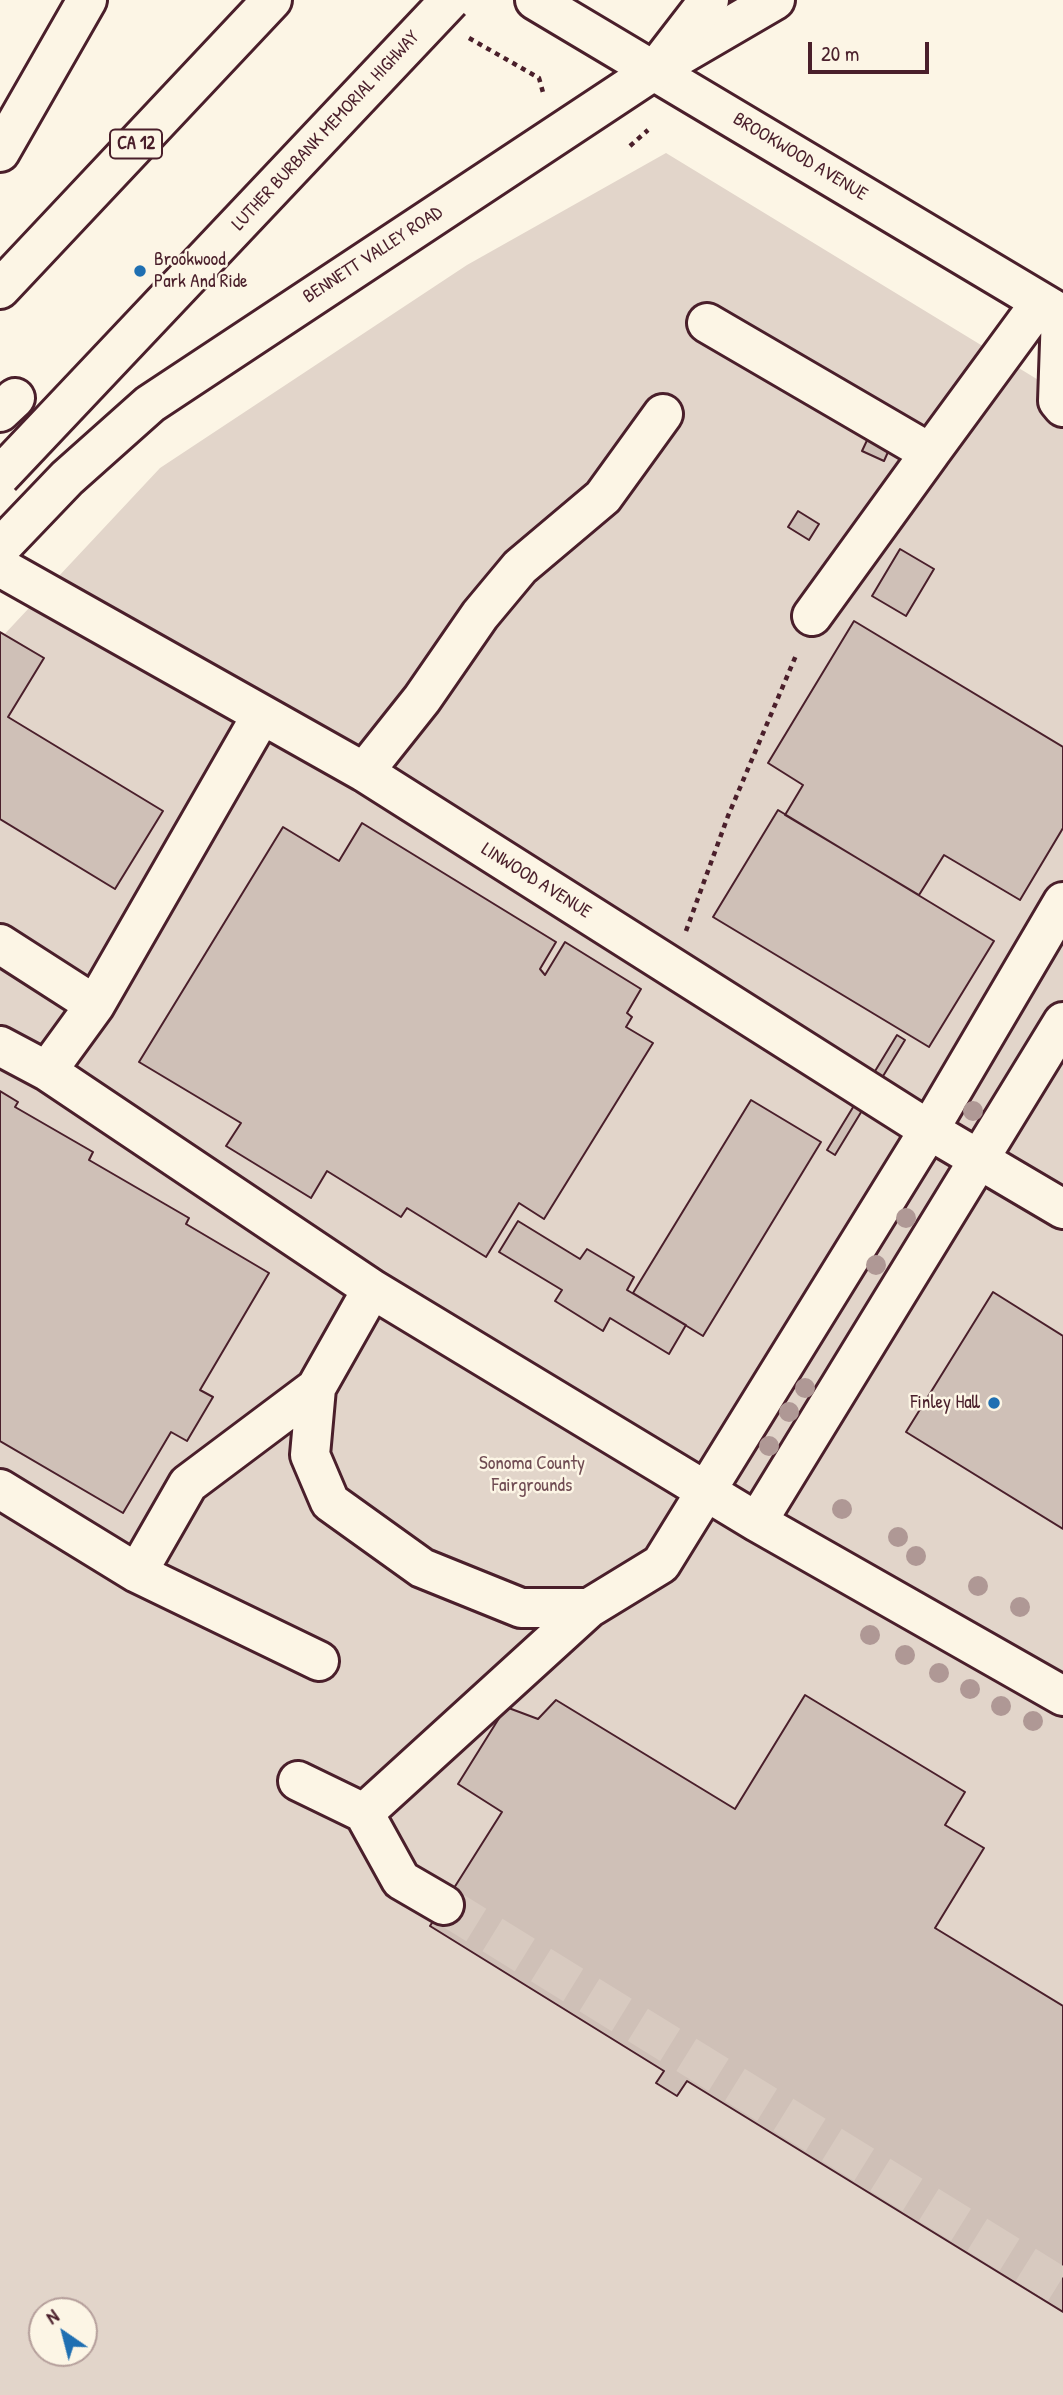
<!DOCTYPE html>
<style>
body{margin:0}
#map{position:relative;width:1063px;height:2395px;overflow:hidden;background:#fcf5e5;font-family:"Patrick Hand",sans-serif}
canvas{display:block}
.north{position:absolute;left:28px;top:2297px;width:70px;height:70px;box-sizing:border-box;background:#fcf5e5;border:2px solid #b59f9b;border-radius:50%;rotate:325deg;font-size:19px;font-weight:700;line-height:28px;text-align:center;color:#4a1f2b}
.north::after{content:'';display:block;margin:auto;width:24px;height:32px;background:#1f6fb2;clip-path:polygon(50% 0,100% 100%,50% 72%,0 100%)}
.scale{position:absolute;left:808px;top:42px;width:121px;height:32px;box-sizing:border-box;border:4px solid #4a1f2b;border-top:0;padding-left:9px;font-size:21px;line-height:24px;white-space:nowrap;color:#4a1f2b;-webkit-text-stroke:5px #fcf5e5;paint-order:stroke}
</style>
<div id="map">
<canvas width="1063" height="2395"></canvas>
<div class="north">N</div>
<div class="scale">20 m</div>
</div>
<script>
const g = document.querySelector('canvas').getContext('2d');
g.lineJoin = 'round';
function fill(path, color) { g.fillStyle = color; g.fill(path, 'evenodd'); }
function strokePath(path, color, width, dash) { g.strokeStyle = color; g.lineWidth = width; g.lineCap = dash ? 'butt' : 'round'; g.setLineDash(dash || []); g.stroke(path); }
function write(font, color, halo, rows, align = 'center') {
  g.font = font + ' "Patrick Hand",sans-serif'; g.lineWidth = 5; g.setLineDash([]); g.textBaseline = 'middle'; g.strokeStyle = halo; g.fillStyle = color; for (const [text, x, y, turn = 0] of rows) {
    g.save(); g.translate(x, y); g.rotate((+turn || 0) * Math.PI / 180); g.textAlign = isNaN(turn) ? turn : align; if (halo) g.strokeText(text, 0, 0); g.fillText(text, 0, 0); g.restore();
  }
}
fill(new Path2D(`
 M666 153 1063 395V2395H0V639L160 468 467 265ZM42 2311H84V2353H42Z`), '#e2d5ca');
const building = new Path2D(`
 M870 434 892 443 884 461 862 451Z
 M798 511 819 524 809 540 788 527Z
 M900 549 934 569 906 616 872 596Z
 M854 621 1063 747V828L1020 900 944 855 919 895 785 815 803 785 768 763Z
 M0 632 44 658 8 717 163 811 115 889 0 819Z
 M778 810 994 941 929 1047 713 917Z
 M362 823 556 942 540 969 545 975 565 942 641 989 627 1013 632 1017 626 1027 653 1043 544 1219 519 1203 486 1257 407 1208 401 1217 327 1171 311 1198 226 1146 241 1123 139 1062 283 827 339 861Z
 M897 1035 905 1040 835 1155 827 1150Z
 M0 1091 18 1102 15 1107 93 1152 89 1160 189 1218 186 1224 269 1273 200 1390 213 1397 187 1441 171 1432 123 1513 0 1441Z
 M751 1100 821 1142 703 1336 633 1293Z
 M518 1221 580 1259 587 1249 634 1277 627 1290 686 1325 669 1354 610 1318 603 1331 555 1301 562 1290 499 1252Z
 M993 1292 1063 1336V1529L906 1432Z
 M805 1695 965 1792 945 1825 984 1848 935 1928 1063 2006V2312L687 2081 677 2096 656 2083 664 2071 430 1926 502 1812 458 1784 506 1707 538 1719 556 1700 735 1809Z`);
fill(building, '#cfc0b7');
strokePath(building, '#4a1f2b', 2);
strokePath(new Path2D(`
 M444 1905 1063 2288`), '#d8cac0', 38, [38, 19]);
const minor = new Path2D(`
 M535 0 1063 315
 M655 70 775 0
 M1061 314 1058 401 1063 407
 M707 323 930 453 1040 303
 M0 412 15 398
 M0 567 364 772 929 1130 1063 1209
 M812 616 930 453
 M364 772 422 699 480 615 520 567 603 497 663 414
 M0 944 95 1005 47 1071 0 1046
 M95 1005 261 716
 M47 1071 372 1289 316 1388 188 1484 137 1573
 M372 1289 757 1522 1063 1696
 M316 1388 310 1455 330 1502 422 1568 521 1608H589L661 1564 929 1130 1063 902
 M0 1489 137 1573 319 1661
 M757 1522 1063 1022
 M298 1781 364 1813 589 1608
 M364 1813 401 1880 444 1905`);
const major = new Path2D(`
 M0 152 87 0
 M0 548 67 478 150 404 655 70`);
const highway = new Path2D(`
 M655 70 709 0
 M0 289 272 0`);
strokePath(minor, '#4a1f2b', 44);
strokePath(major, '#4a1f2b', 44);
strokePath(highway, '#4a1f2b', 44);
strokePath(new Path2D(`
 M469 38 539 78 544 96
 M630 146 648 130
 M686 931 728 816 797 653`), '#4a1f2b', 4.5, [5, 5]);
strokePath(minor, '#fcf5e5', 38);
strokePath(major, '#fcf5e5', 38);
strokePath(highway, '#fcf5e5', 38);
const highwayBridge = new Path2D(`
 M0 476 450 0`);
strokePath(highwayBridge, '#4a1f2b', 44, []);
strokePath(highwayBridge, '#fcf5e5', 38);
g.fillStyle = '#af9895';
for (const [x, y] of [
 [973,1111],
 [906,1218],
 [876,1265],
 [805,1388],
 [789,1412],
 [769,1446],
 [842,1509],
 [898,1537],
 [916,1556],
 [978,1586],
 [1020,1607],
 [870,1635],
 [905,1655],
 [939,1673],
 [970,1689],
 [1001,1706],
 [1033,1721]
]) { g.beginPath(); g.arc(x, y, 10, 0, 2 * Math.PI); g.fill(); }
for (const [x, y, r, color] of [
 [140,271,7,"#1f6fb2"],
 [994,1403,7,"#1f6fb2"]
]) { const dot = new Path2D(); dot.arc(x, y, r, 0, 2 * Math.PI); g.fillStyle = color; g.fill(dot); strokePath(dot, '#fcf5e5', 2.5); }
for (const [x, y, w] of [
 [136,144,52]
]) { const box = new Path2D(); box.roundRect(x - w / 2, y - 14.5, w, 29, 5); g.fillStyle = '#fcf5e5'; g.fill(box); strokePath(box, '#4a1f2b', 2); }
write('bold 18px', '#4a1f2b', null, [
 ["CA 12",136,144]
]);
write('19px', '#4a1f2b', '#fcf5e5', [
 ["LUTHER BURBANK MEMORIAL HIGHWAY",326,131,-47],
 ["BROOKWOOD AVENUE",800,157,31],
 ["BENNETT VALLEY ROAD",373,255,-33],
 ["LINWOOD AVENUE",536,881,32]
]);
write('19px', '#4a1f2b', '#fcf5e5', [
 ["Brookwood",154,260],
 ["Park And Ride",154,282],
 ["Finley Hall",980,1403,"right"]
], 'left');
write('19px', '#704c53', '#fcf5e5', [
 ["Sonoma County",532,1464],
 ["Fairgrounds",532,1486]
]);
</script>
